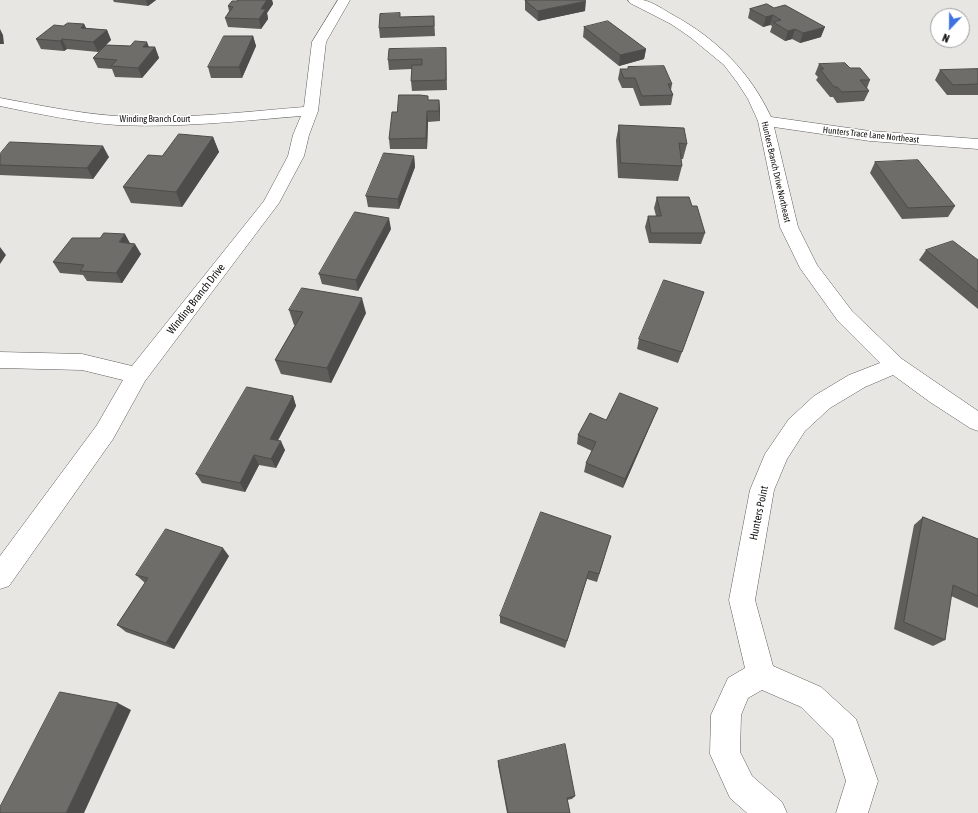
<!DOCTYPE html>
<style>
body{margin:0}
#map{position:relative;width:978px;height:813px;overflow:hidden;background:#e8e6e3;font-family:"Asap Condensed",sans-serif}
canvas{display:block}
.north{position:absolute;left:930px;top:8px;width:40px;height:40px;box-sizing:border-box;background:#fff;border:1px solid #9f9f9f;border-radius:50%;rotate:202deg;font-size:11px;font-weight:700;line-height:16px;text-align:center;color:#10100e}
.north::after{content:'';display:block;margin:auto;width:14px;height:18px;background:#3e70e0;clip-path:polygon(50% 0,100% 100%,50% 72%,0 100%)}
</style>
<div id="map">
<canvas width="978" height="813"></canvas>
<div class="north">N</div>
</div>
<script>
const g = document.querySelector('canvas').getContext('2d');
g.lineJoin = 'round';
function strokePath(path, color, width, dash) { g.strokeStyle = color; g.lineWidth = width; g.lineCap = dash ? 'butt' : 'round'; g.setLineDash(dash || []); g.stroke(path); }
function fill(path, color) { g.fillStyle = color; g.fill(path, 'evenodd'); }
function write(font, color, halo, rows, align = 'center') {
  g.font = font + ' "Asap Condensed",sans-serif'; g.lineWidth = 3; g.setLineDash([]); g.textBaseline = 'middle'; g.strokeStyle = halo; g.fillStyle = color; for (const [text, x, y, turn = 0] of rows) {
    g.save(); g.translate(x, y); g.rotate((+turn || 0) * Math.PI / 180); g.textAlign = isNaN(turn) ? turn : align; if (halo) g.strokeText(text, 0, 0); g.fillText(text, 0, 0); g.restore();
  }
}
const minor = new Path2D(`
 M338 0H350L326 42 318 111 309 135 304 156 279 203 145 381 113 439 9 586 0 589V556L97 425 123 380 82 370 0 368V352L82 354 132 366 264 201 288 156 293 135 301 116C240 121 178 128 117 125 77 122 39 114 0 106V98C38 105 76 113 115 116 178 120 242 112 304 107L312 42Z
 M628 0C633 0 639 0 643 0 653 2 664 10 673 15 717 39 750 72 771 117L870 131 978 139V149L870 141 774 127 798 227 817 265 852 311 902 359 978 411V431L970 428 930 402 893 375 865 387 830 408 805 431 787 459 774 490 755 600 773 666 821 687 856 719 878 781 868 813H836L846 781 833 739 801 707 762 690 748 698 741 715 740 752 752 776 782 802 787 813H747L730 798 710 754 711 715 728 678 745 668 729 600 750 490 765 454 789 419 814 396 849 375 880 363 838 321 800 268 780 227 758 121 748 99 737 82 724 65 690 37 671 24 630 3Z`);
strokePath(minor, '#5f5d5a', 1);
fill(minor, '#fff');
fill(new Path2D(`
 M113 0H156L148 6 114 2Z
 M238 0H272L273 4 267 13 268 19 261 29 228 27 225 18 229 11 228 6Z
 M525 0 585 11 538 21 525 10Z
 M767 4 821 37 800 43 792 39 785 41 770 32 772 26 770 25 763 27 748 18 750 9Z
 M434 16 435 36 380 38 379 28Z
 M84 24 86 28 107 30 111 40 106 45 155 47 159 58 142 78 115 77 112 69 98 68 93 58 102 48 98 52 67 49 64 51 41 49 36 39 63 26Z
 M584 27 646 49 644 59 619 66 583 37Z
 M253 36 256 46 242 78H211L208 67Z
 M446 48 447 90 412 91 411 81 412 69 389 70 388 60Z
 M819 64 850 68 870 80 867 88 869 91 864 101 837 103 833 97H830L816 80 818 77 815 74Z
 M628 67 672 84 671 90 673 95 671 105 640 106 633 88H622L618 79 620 69H628Z
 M978 69V95H947L935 80 940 70Z
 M428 96V100H439L440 110V121L428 122 427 149H390L389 139 397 112Z
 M619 125 687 144 683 159H681L682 166 678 181 618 178 616 140Z
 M213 137 219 152 182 207 131 203 123 187 162 156Z
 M0 154 109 157 93 179 0 175Z
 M414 156 415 167 399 209 368 207 366 196Z
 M875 162 955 206 948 217 902 219 870 173Z
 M657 197 692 206 705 233 701 244 649 243 645 227 648 216H656L654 208Z
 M391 229 358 291 322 284 319 274Z
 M130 243 141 254 122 283 87 281 83 275 60 273 53 262Z
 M926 250 978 260V309L919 260Z
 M704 292 678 363 637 349 639 339Z
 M289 310 366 313 331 383 281 374 275 360 295 325H294Z
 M293 396 296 406 278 440 285 450 276 468 259 465 245 492 202 483 196 474Z
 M658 408 654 417 623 488 584 472 586 463 592 451 577 444 578 435 606 420Z
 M923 517 978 539V608L951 596 945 640 933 646 894 629 914 525Z
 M611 536 597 582 587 579 565 648 500 623V616Z
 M229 556 174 649 126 632 117 625 145 583 136 575Z
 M498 761 575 796 572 799 567 800 570 813H507L498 765Z`), '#5f5e5a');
fill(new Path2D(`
 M146 0H156L148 6Z
 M267 0H272L273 4 267 13 268 19 261 29 259 19 261 9Z
 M586 1 585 11 538 21V11Z
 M773 15 770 25 763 27 766 17Z
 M84 24 89 34 81 28Z
 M825 27 821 37 800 43 803 33Z
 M0 29 3 35 4 44H0Z
 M795 29 792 39 785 41 788 31Z
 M107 30 111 40 98 52 93 42Z
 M253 36 256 46 242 78 239 67Z
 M62 39 67 49 64 51 60 41Z
 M147 42 151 52 143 47Z
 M155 47 159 58 142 78 138 68Z
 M646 49 644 59 619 66 620 55Z
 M439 100 440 110V121L439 111Z
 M427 111 428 122 427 149 426 138Z
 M213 137 219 152 182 207 176 192Z
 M103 146 109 157 93 179 87 168Z
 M414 156 415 167 399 209 398 199Z
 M389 218 391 229 358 291 356 280Z
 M125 234 131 245 119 242Z
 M135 244 141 254 122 283 116 273Z
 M0 247 6 255 0 264Z
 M362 298 366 313 331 383 327 368Z
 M293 396 296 406 274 448 270 439Z
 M658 408 654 417 623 488 625 479Z
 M281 441 285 450 276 468 271 459Z
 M254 455 259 465 245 492 240 483Z
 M223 548 229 556 174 649 166 643Z
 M118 703 131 710 84 813H66Z`), '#4d4c4a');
const building = new Path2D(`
 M238 0H267L261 9H266L259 19 225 18 233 7 228 6 232 1H237Z
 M525 0H584L586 1 538 11Z
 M767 4 774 8 785 5 825 27 803 33 795 29 788 31 773 22 781 20 773 15 766 17 750 9Z
 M400 13V17L434 16V26L379 28 380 14Z
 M608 21 646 49 620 55 584 27Z
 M68 23 84 24 81 28 107 30 93 42 62 39 60 41 36 39 54 25 63 26Z
 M224 36H253L239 67H208Z
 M135 41 147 42 143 47H155L138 68 111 66 117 60 93 58 106 45 130 46Z
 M446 48V80L411 81 412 65H422V59L388 60 389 49Z
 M845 63 850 68H860L870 80H860L869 91 842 92 837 87H834L820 69H824L819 64Z
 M664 66 672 84H668L673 95 642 96 635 78H624L620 69H628V67Z
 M978 69V84L953 85 940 70Z
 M399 95H420L428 96V100H439V111H427L426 138 389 139 392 112H397Z
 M619 125 684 128 687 144 679 143 682 166 621 163Z
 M179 134 213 137 176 192 123 187 148 155 162 156Z
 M10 142 103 146 87 168 0 165V154Z
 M384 153 414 156 398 199 366 196Z
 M918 160 955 206 908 208 875 162Z
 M657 197H689L692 206H697L705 233H651L648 216H661Z
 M355 212 389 218 356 280 319 274Z
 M104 233 125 234 119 242 135 244 116 273 80 271 84 265 53 262 72 238H100Z
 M953 241 978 260V292L926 250Z
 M664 280 704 292 682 352 639 339Z
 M302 288 362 298 327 368 275 360 303 312 289 310Z
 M247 387 293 396 270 439 281 441 271 459 254 455 240 483 196 474Z
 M620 393 658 408 625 479 586 463 596 442 578 435 590 413 606 420Z
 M541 512 611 536 599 574 589 571 567 641 500 616Z
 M923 517 978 539V596L953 585 945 640 904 622Z
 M166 529 223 548 166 643 117 625 148 578 136 575Z
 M60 692 118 703 66 813H0V807Z
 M565 744 575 796 567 798 570 813H508L498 761Z`);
fill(building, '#6e6d69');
strokePath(building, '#4d4c4a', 1);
write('9px', '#10100e', '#fff', [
 ["Winding Branch Court",155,119],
 ["Hunters Trace Lane Northeast",871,135,6],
 ["Hunters Branch Drive Northeast",776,172,77]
]);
write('11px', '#10100e', '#fff', [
 ["Winding Branch Drive",196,299,-52],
 ["Hunters Point",759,513,-78]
]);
</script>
